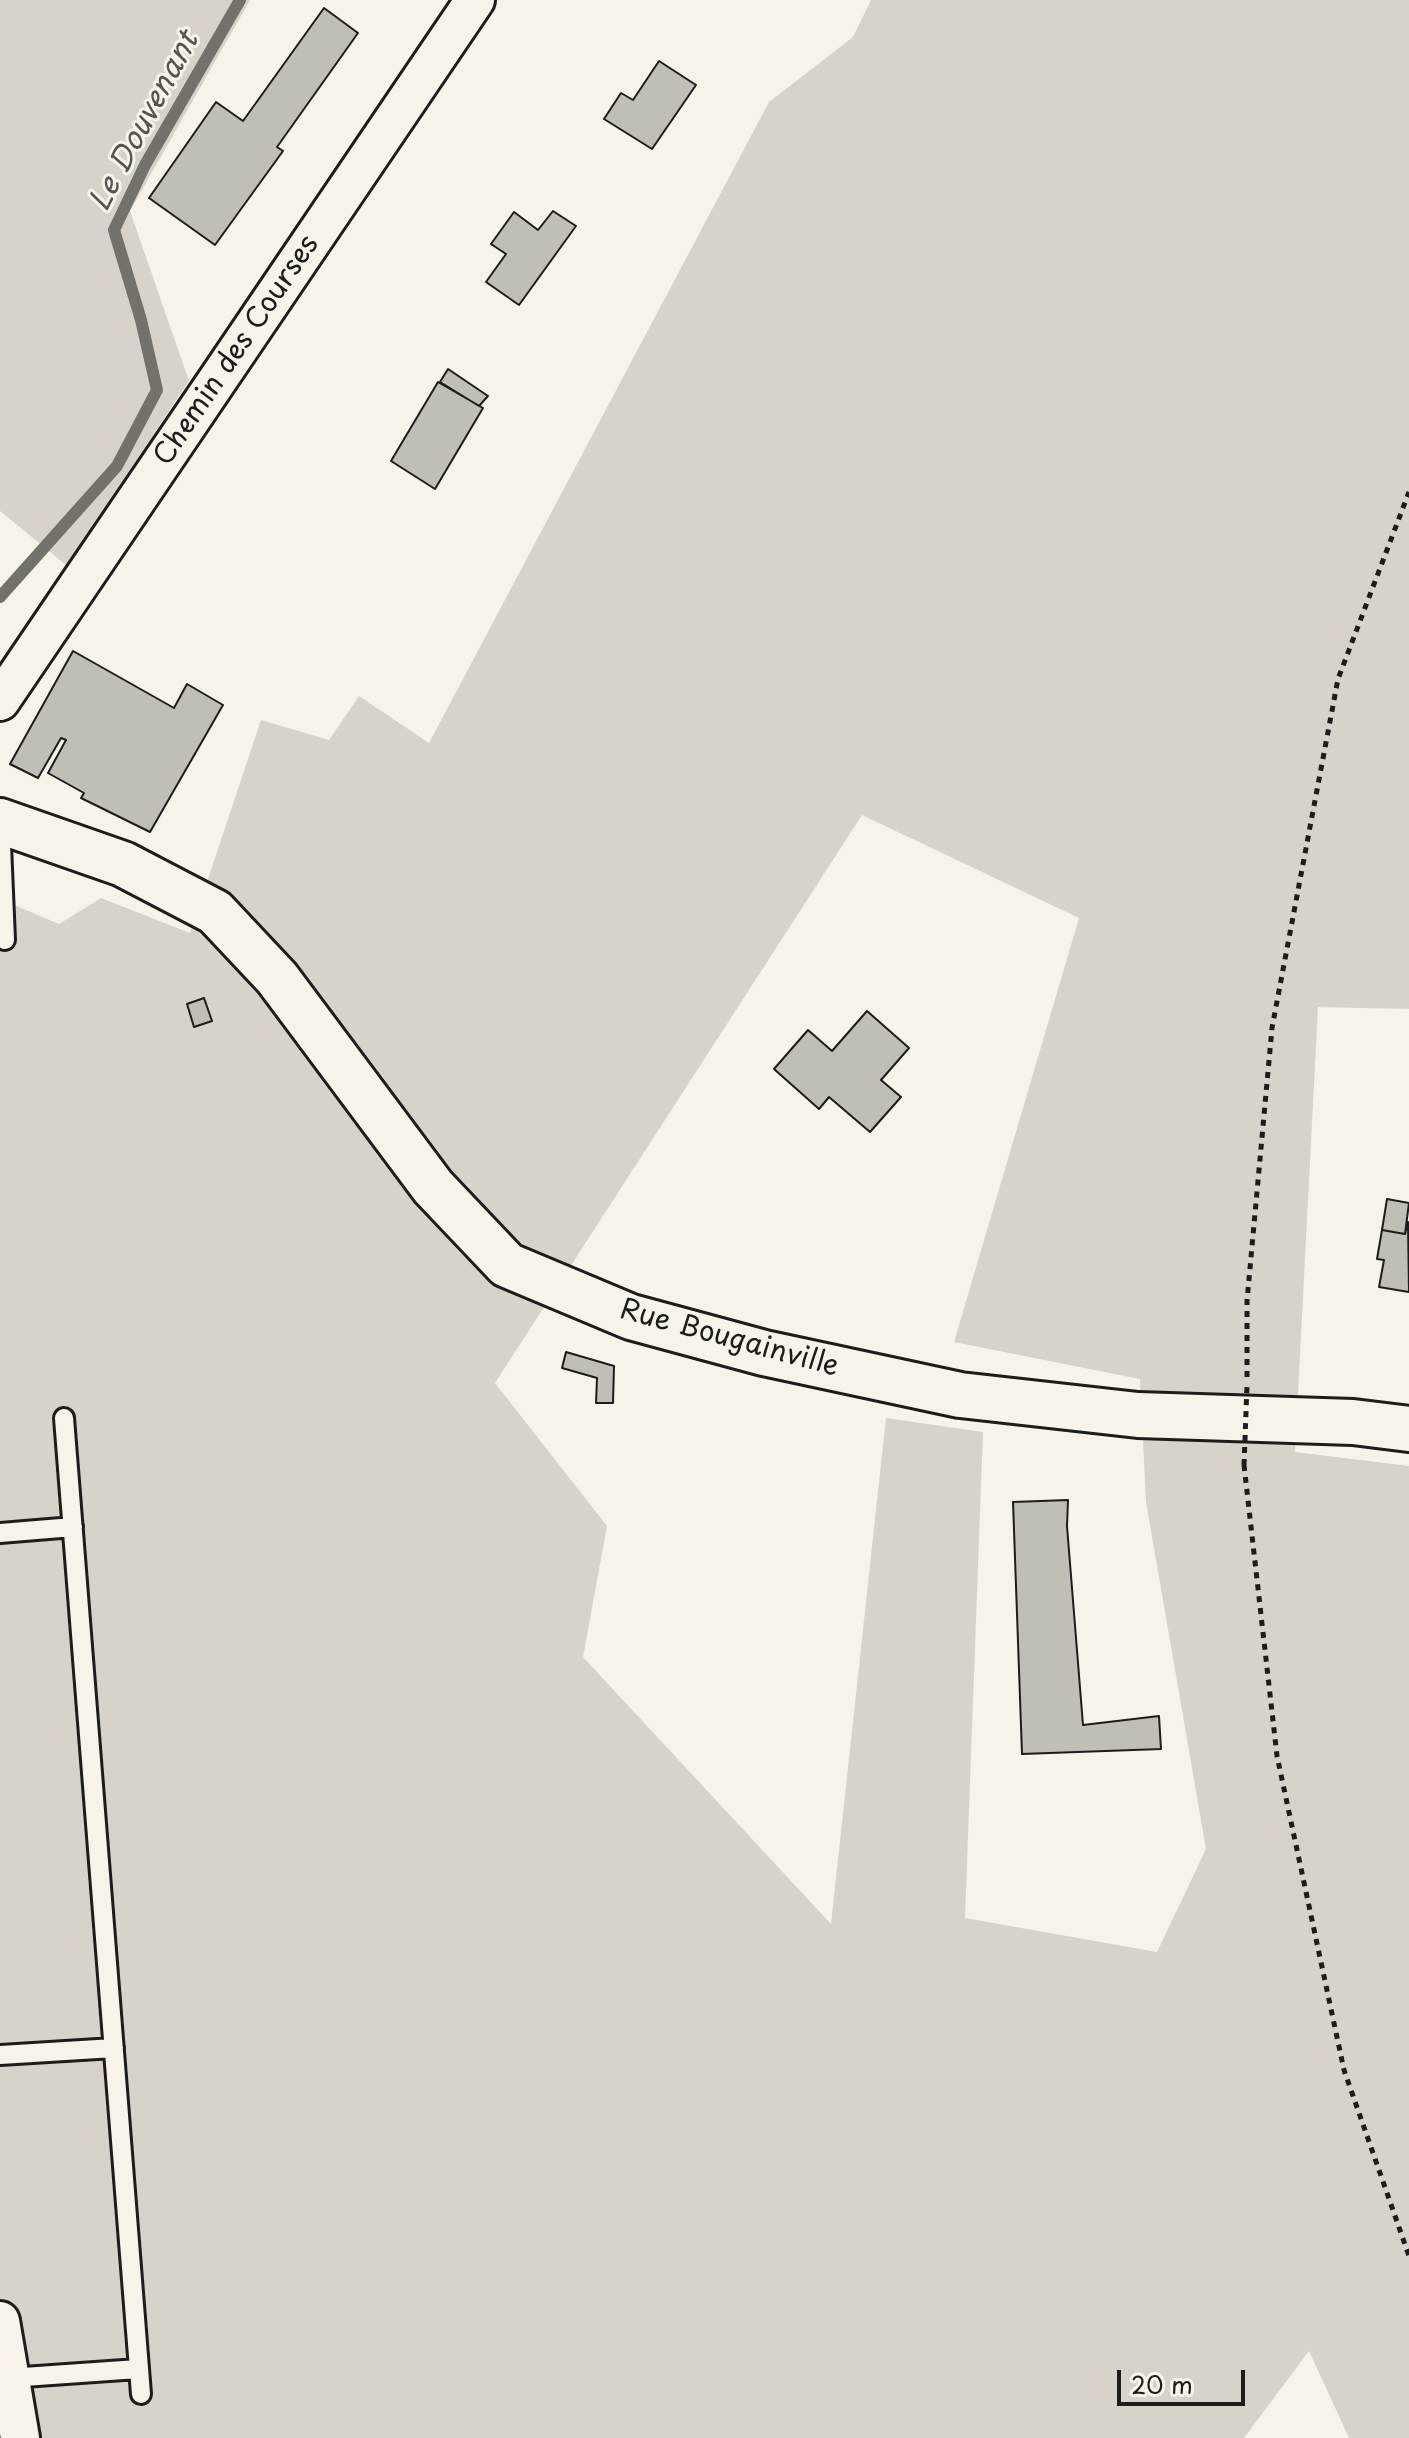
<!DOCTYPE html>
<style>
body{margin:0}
#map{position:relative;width:1409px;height:2438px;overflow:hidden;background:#f7f3e8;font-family:"Playpen Sans",sans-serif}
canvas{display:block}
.scale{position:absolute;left:1117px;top:2370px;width:128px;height:36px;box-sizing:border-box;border:4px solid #1c1c1c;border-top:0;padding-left:10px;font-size:24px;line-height:28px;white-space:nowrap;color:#1c1c1c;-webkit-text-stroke:6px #f7f3e8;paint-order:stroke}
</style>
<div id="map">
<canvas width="1409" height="2438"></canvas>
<div class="scale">20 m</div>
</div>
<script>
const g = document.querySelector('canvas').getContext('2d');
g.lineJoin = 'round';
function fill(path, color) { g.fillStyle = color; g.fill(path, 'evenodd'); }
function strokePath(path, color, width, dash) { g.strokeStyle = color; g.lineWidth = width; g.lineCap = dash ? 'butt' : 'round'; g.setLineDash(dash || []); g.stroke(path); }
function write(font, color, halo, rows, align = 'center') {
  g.font = font + ' "Playpen Sans",sans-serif'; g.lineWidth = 6; g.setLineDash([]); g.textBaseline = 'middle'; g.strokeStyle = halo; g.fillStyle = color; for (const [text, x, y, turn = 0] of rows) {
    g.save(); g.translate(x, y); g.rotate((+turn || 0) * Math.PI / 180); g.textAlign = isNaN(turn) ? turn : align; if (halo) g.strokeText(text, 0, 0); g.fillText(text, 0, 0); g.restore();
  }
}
fill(new Path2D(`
 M0 0H250L130 211 189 381 66 565 0 511Z
 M871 0H1409V1009L1318 1007 1295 1452 1409 1466V2438H1349L1309 2351 1244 2438H0V899L59 924 101 898 190 933 261 720 329 740 359 696 429 743 769 102 853 37ZM862 815 1079 918 954 1342 1140 1379 1146 1502 1206 1849 1157 1952 965 1918 983 1432 886 1418 831 1924 583 1657 607 1526 495 1383Z`), '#d7d3cb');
strokePath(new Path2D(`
 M0 597 117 466 157 390 141 320 114 230 145 165 240 0`), '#72716c', 12);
const building = new Path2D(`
 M324 8 358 33 277 147 283 151 215 245 149 198 216 102 243 121Z
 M659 61 696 85 652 149 604 119 621 93 633 100Z
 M553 211 576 226 519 305 486 282 506 254 491 244 514 212 538 230Z
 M448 369 488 396 479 406 440 382Z
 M438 382 483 408 435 489 391 461Z
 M73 651 174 708 187 684 223 705 150 832 81 798 84 793 48 773 66 740 61 738 38 778 10 764Z
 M204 998 212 1021 194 1027 187 1004Z
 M867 1011 909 1048 881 1080 901 1097 870 1132 829 1097 819 1109 774 1069 808 1030 832 1051Z
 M1387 1199 1409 1203 1405 1234 1382 1230Z
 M1408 1222 1409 1292 1379 1287 1384 1260 1377 1259 1382 1230 1405 1234Z
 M566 1352 614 1366 613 1403H596L597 1378 562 1368Z
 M1068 1500 1067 1526 1083 1725 1159 1716 1161 1749 1022 1754 1013 1502Z`);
fill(building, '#c0beb5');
strokePath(building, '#1c1c1c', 2);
const lane = new Path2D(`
 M0 821 5 940
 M64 1418 141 2394
 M0 1533 73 1527
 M0 2055 114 2048
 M9 2378 138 2369`);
const street = new Path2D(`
 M0 701 475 0
 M0 2321 20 2438`);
const secondary = new Path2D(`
 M0 821 123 864 215 912 277 978 433 1187 507 1265 631 1317 764 1353 960 1395 1138 1415 1353 1422 1409 1429`);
strokePath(lane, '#1c1c1c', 24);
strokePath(street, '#1c1c1c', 44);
strokePath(secondary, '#1c1c1c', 50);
strokePath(new Path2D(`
 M1247 1377V1301L1272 1028 1338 679 1409 492
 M1244 1465 1277 1756 1344 2070 1409 2256`), '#1c1c1c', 5, [6, 6]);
strokePath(lane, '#f7f3e8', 18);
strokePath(street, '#f7f3e8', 38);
strokePath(secondary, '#f7f3e8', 44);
strokePath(new Path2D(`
 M1244 1465 1247 1386`), '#1c1c1c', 5, [6, 6]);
write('28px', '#1c1c1c', '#f7f3e8', [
 ["Chemin des Courses",237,351,-56],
 ["Rue Bougainville",729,1339,15]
]);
write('italic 30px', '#565452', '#f7f3e8', [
 ["Le Douvenant",145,122,-62]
]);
</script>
